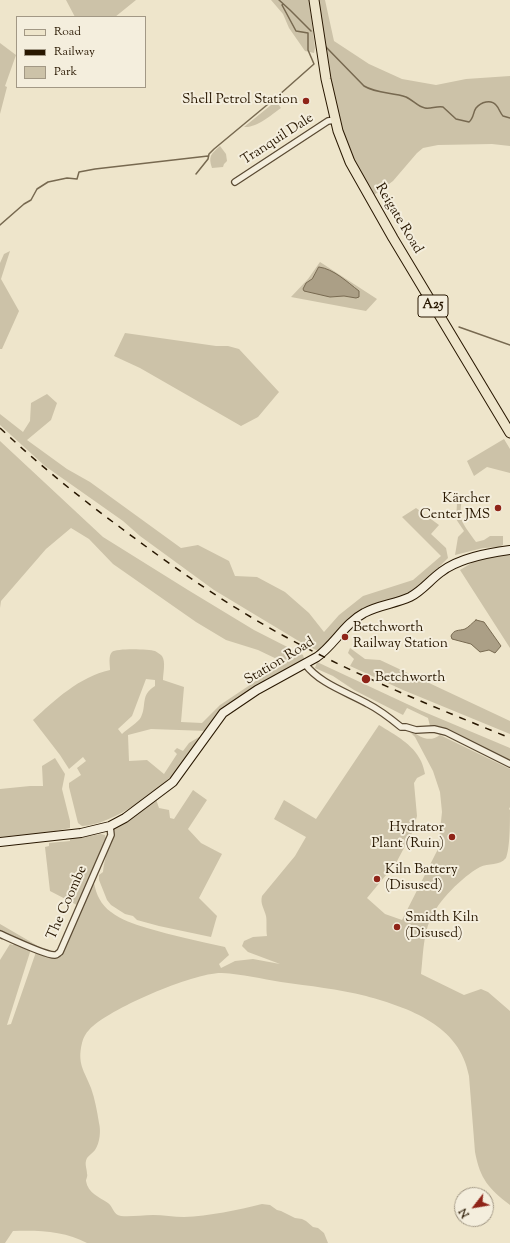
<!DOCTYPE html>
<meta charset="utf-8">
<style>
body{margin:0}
#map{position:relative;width:510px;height:1243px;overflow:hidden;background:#eee5cb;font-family:"Sorts Mill Goudy",serif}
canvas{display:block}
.legend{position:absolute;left:16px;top:16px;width:130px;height:72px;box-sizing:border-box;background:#f4eedd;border:1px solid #a29885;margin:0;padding:5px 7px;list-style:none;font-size:12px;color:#281700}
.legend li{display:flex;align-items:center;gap:8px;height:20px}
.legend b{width:20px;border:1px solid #a29885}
.north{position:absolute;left:454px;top:1187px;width:40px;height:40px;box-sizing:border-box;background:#f4eedd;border:1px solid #a29885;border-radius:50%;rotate:239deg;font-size:11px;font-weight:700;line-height:16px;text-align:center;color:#281700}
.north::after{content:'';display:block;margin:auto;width:14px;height:18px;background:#8f2418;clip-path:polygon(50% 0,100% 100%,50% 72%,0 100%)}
</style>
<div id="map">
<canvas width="510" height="1243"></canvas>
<ul class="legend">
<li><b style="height:5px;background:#eee5cb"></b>Road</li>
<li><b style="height:5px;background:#281700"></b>Railway</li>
<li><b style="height:11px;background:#ccc2a8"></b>Park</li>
</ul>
<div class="north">N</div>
</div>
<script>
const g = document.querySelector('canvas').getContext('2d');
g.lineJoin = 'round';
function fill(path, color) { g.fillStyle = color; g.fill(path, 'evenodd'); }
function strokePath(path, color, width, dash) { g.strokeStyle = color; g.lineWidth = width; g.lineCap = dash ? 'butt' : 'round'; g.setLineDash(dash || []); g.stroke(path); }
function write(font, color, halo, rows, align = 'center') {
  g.font = font + ' "Sorts Mill Goudy",serif'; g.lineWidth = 4; g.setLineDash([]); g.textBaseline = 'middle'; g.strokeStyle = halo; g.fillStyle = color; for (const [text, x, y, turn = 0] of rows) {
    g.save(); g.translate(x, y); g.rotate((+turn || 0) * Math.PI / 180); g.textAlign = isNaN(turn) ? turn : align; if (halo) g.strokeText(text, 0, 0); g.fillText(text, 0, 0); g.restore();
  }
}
fill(new Path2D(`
 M66 0H136L115 17H75Z
 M271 0H309L315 48 314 53 305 51 289 28 283 14Z
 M319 0H325L334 41 369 64 402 79 436 85 466 79 510 76V146L492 144 438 145 423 148 417 153 393 181 374 195 364 182 347 148 329 77Z
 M0 43 16 55 5 86 7 87 0 114Z
 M276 101 281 108C271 115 257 128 244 127Z
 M220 146 226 154 227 161 224 164 223 167 212 168C208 156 211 154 220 146Z
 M10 251 1 279 19 311 2 349H0V263L4 254Z
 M320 262 377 299 366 311 291 297 308 279ZM312 279 356 298 344 296 330 297 306 283Z
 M125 333 216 346H228L239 349 279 392 258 417 241 426 140 368 114 356Z
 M47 394 57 403 51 420 27 440 67 469 90 482 181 548 198 545 229 561 235 576 257 577 285 592 309 613 324 632 339 615 363 596 413 580 441 556 402 517 416 508 439 525 431 534 446 548 448 558 422 584 408 593 397 598 377 603 364 609 325 647 318 651 297 640 214 590 140 536 123 521 45 466 0 425V414L23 432 30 421 31 403Z
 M504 439 510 449V473L487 467 474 476 467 461Z
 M0 441 103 537 188 590 254 630 303 655 305 662 255 688 207 731 151 729 128 735 129 761 147 760 164 774 177 754 174 751 177 748 183 751 189 743 199 737H202C195 747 188 757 180 767 160 790 113 825 82 826L78 823 69 787V783L81 775 77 768 86 761 83 757 69 769 60 755 33 720C55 700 79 677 110 670 110 665 108 656 112 652 116 648 149 649 155 651 157 652 160 654 162 656 166 662 163 673 163 680L184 687 181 722 202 723 220 705 262 677 279 667 281 661 258 650 226 640 196 622 113 564 89 539 71 528 46 549 1 601 0 608ZM146 679 155 680V686C140 695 147 705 141 717 139 722 127 729 122 734L118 729 132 716Z
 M459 498H462C458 522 463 523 476 542L484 540 490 536H503V545L499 547 483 548 455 555 458 537 464 531 456 519 457 504Z
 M510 554V648L460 570 478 559Z
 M350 648 365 659 380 660 510 721V734L403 690 350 666 354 659 348 653Z
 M317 662 422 711 510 748V760L445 730 430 726 428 718 407 708 403 715 354 690 333 676 315 668Z
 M379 725C395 735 413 744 421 761 423 765 424 770 425 774L417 778 414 783 417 816 413 831 396 863 367 898 385 914 402 920 438 849 442 812 440 792 433 771 415 737 409 731H411C421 737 429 743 440 735L510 769V807L509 809 510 810C510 823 510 848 506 858 500 866 488 863 480 867 462 877 438 901 430 920 423 936 423 957 421 974L464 995 481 989 488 992 510 1011V1205C489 1189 480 1179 475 1152L469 1076C460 1025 409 1008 366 996 338 989 310 986 281 982 262 979 242 974 222 973 195 972 108 1009 89 1030 86 1033 83 1038 82 1043 77 1064 84 1070 91 1088 95 1099 97 1111 99 1123 101 1130 100 1143 95 1150 93 1153 89 1155 87 1158 84 1164 87 1168 87 1174 88 1176 86 1179 86 1181 88 1193 99 1197 108 1203 113 1206 113 1215 121 1216 131 1217 142 1215 153 1215 163 1215 174 1217 184 1217 209 1216 238 1210 262 1204L270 1205 277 1210 281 1211 295 1218 302 1219 306 1221 313 1227 318 1228 324 1233 328 1243H87C65 1231 38 1230 13 1231L5 1243H0V960L10 944 13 945 16 943 31 949 7 1025 11 1024 36 952 58 959 91 884 94 883C96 894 101 905 111 912 121 920 134 924 147 928 173 936 199 941 225 947L229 955 219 964 221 968 235 961 253 959 280 964 248 952 242 946 244 941 253 937 267 936C266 930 267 920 266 916 264 908 260 904 262 896L295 856 306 837 274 819 284 800 316 819Z
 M55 758 65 774 62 789 70 821V828L51 832 0 837V789L30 786H43L42 766Z
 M193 790 207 800 188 829 201 843 222 854 199 898 217 916 211 937 159 926 137 920 133 916 125 914 111 905 107 900 99 880V875L103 872C104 856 112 843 114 828L156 799 159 808 169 810 170 818 174 819Z
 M101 834 105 835 106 839 80 900 77 905 50 891 45 847 49 846V843L70 841V837L89 836Z
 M0 924 43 949 0 932Z`), '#ccc2a8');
const water = new Path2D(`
 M319 267C334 269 347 282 359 291V297L356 298 344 296 330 297 304 291 303 289 306 283 312 279Z
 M476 620 484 622 501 646 495 653 489 650 480 652 471 644 452 639 451 636C454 629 459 631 465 629 469 627 472 623 476 620Z`);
fill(water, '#ab9f86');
strokePath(water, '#776950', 1);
strokePath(new Path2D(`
 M279 0 290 10 311 31
 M325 46 364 86C377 94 393 92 406 97 413 100 418 107 425 108 431 109 436 106 443 107L456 119 469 122C474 118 473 112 476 108 481 102 491 99 496 105 499 108 500 113 503 116L510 118
 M196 174 208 159 209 154 214 149 279 95 314 64 308 50V33L296 31 282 5 283 4
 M0 225 24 204 31 200 37 189 48 182 67 178 77 179 79 172 95 169 208 156
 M459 327 510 345`), '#776950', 1.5);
const street = new Path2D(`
 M235 182 328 121 335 120
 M305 664C320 684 347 692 368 704 380 710 390 718 401 727H406L416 730 434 729 446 732 510 764
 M0 934C9 938 47 956 55 955 57 955 58 953 60 952L111 835 110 826`);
const secondary = new Path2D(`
 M0 842 81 833 110 826 125 818 173 782 223 713 257 690 317 657C334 645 345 623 364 613 378 605 395 604 410 597 422 591 430 580 441 572 459 558 488 553 510 550`);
const primary = new Path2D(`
 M314 0 326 79 338 131 350 162 393 238 510 433`);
strokePath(street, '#5a4a33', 8);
strokePath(secondary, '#281700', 10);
strokePath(primary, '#281700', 11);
strokePath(street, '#f4eedd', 5.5);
strokePath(secondary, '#f4eedd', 8);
strokePath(primary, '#eee5cb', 9);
strokePath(new Path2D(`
 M0 428C38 464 79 497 121 528 173 567 227 605 284 636 357 676 434 707 510 738`), '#281700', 1.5, [7, 7]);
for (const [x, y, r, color] of [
 [306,101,4,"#8f2418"],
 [498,508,4,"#8f2418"],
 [345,637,4,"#8f2418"],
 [366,679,5,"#8f2418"],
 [452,837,4,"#8f2418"],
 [377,879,4,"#8f2418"],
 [397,927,4,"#8f2418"]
]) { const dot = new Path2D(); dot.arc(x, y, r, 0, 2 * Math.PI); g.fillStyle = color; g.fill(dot); strokePath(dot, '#f4eedd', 1.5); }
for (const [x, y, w] of [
 [433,306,30]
]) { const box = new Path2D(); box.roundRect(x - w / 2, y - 11, w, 22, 3); g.fillStyle = '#f4eedd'; g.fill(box); strokePath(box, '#281700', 1); }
write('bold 13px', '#281700', null, [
 ["A25",433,306]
]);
write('14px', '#281700', '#f4eedd', [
 ["Shell Petrol Station",298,101,"right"],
 ["Kärcher",490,500,"right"],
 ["Center JMS",490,516,"right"],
 ["Betchworth",353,629],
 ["Railway Station",353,645],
 ["Betchworth",375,679],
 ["Hydrator",444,829,"right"],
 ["Plant (Ruin)",444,845,"right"],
 ["Kiln Battery",385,871],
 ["(Disused)",385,887],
 ["Smidth Kiln",405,919],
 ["(Disused)",405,935]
], 'left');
write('14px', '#281700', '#f4eedd', [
 ["Tranquil Dale",278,140,-33],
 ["Reigate Road",398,219,59],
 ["Station Road",280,662,-31],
 ["The Coombe",68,903,-66]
]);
</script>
